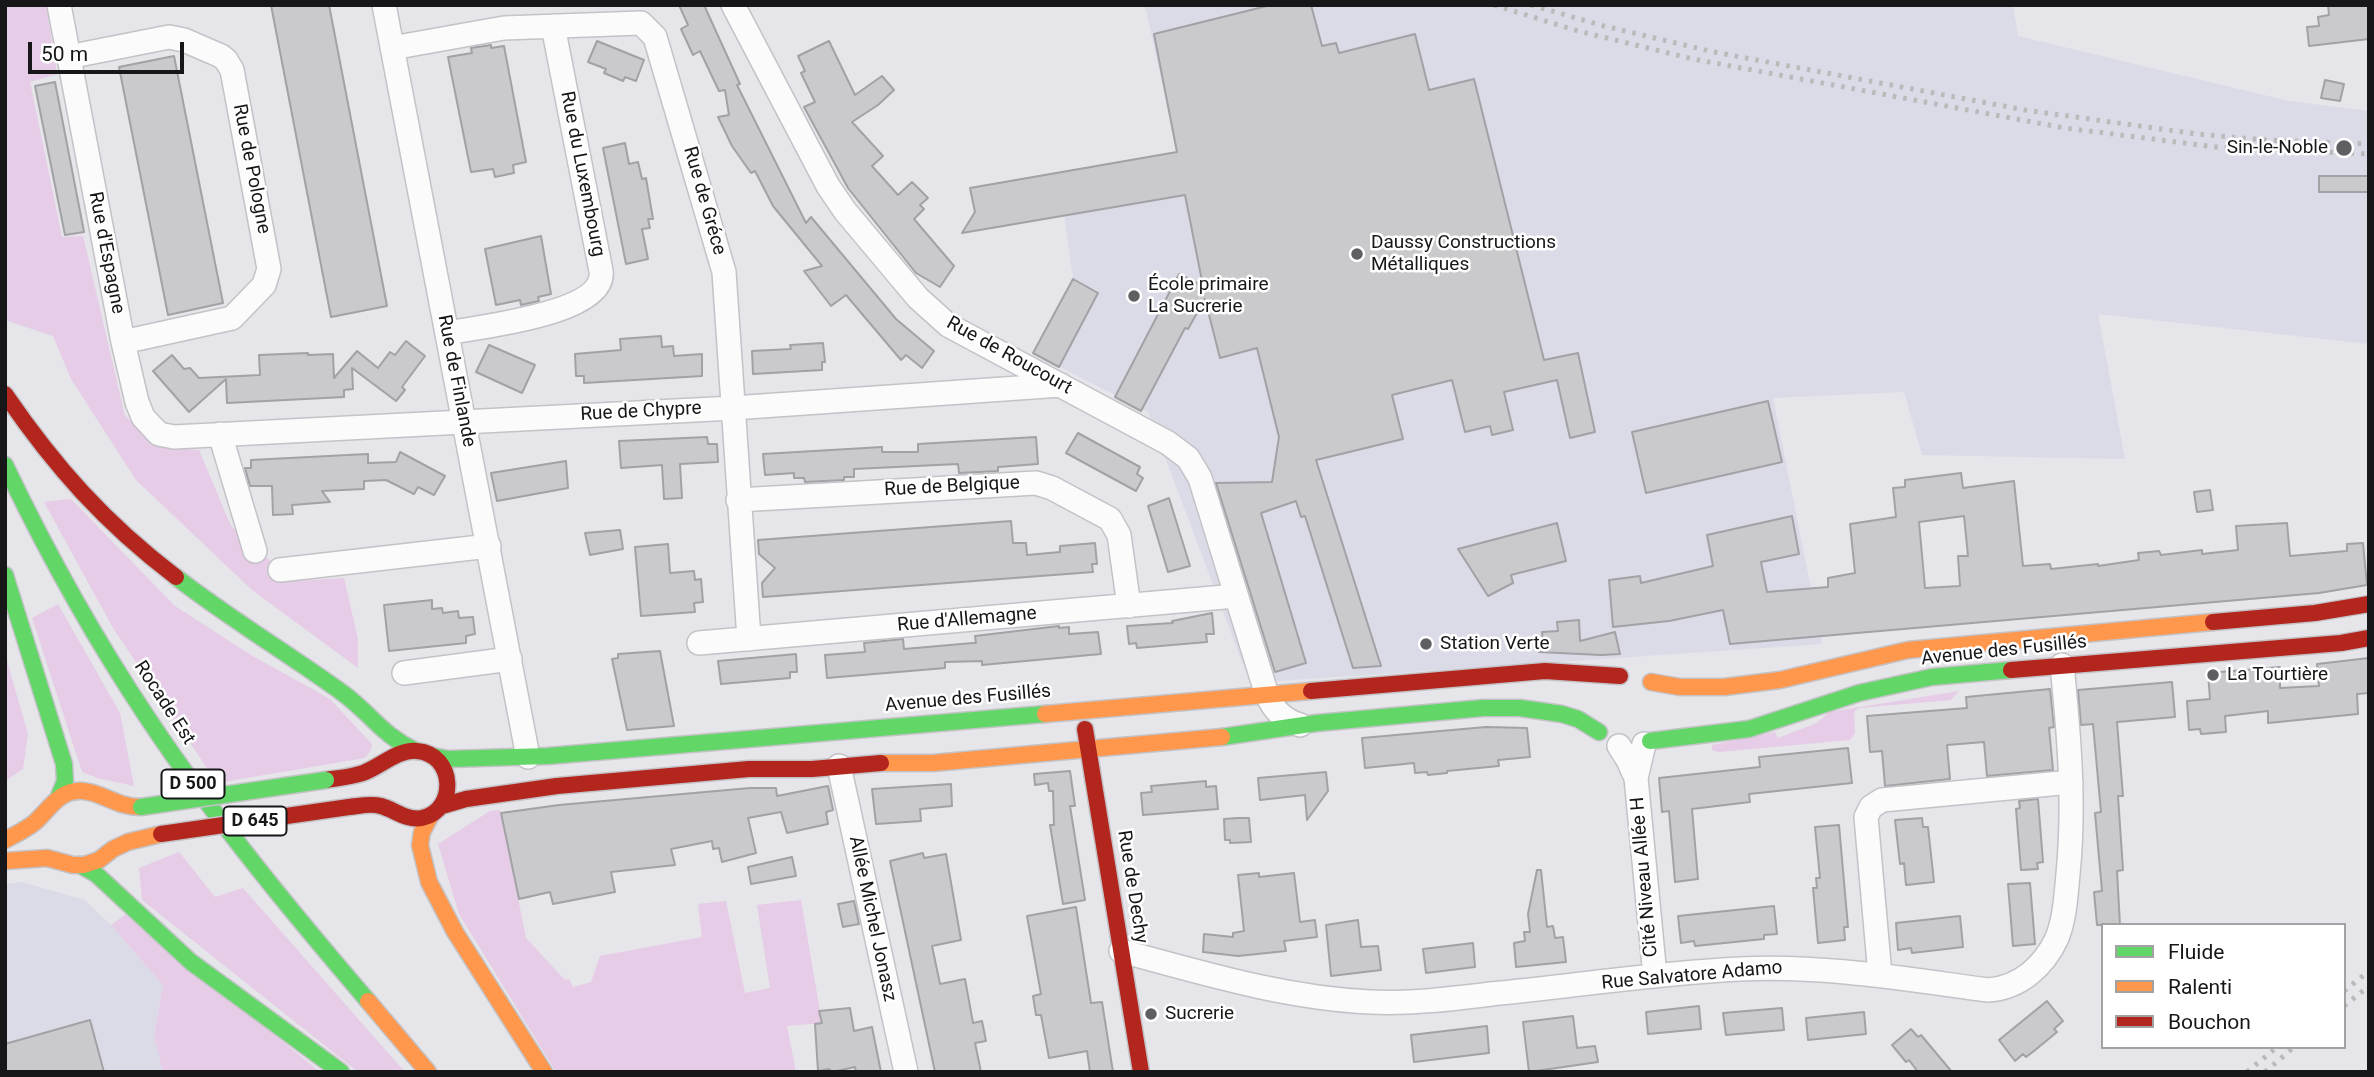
<!DOCTYPE html>
<meta charset="utf-8">
<style>
body{margin:0}
#map{position:relative;width:2374px;height:1077px;overflow:hidden;background:#e5e5ea;font-family:Roboto,sans-serif}
canvas{display:block}
.frame{position:absolute;inset:0;border:7px solid #17171a;pointer-events:none}
.legend{position:absolute;left:2101px;top:923px;width:245px;height:126px;box-sizing:border-box;background:#fff;border:2px solid #a2a2a3;margin:0;padding:9px 12px;list-style:none;font-size:21px;color:#17171a}
.legend li{display:flex;align-items:center;gap:14px;height:35px}
.legend b{width:35px;border:2px solid #a2a2a3}
.scale{position:absolute;left:28px;top:42px;width:156px;height:32px;box-sizing:border-box;border:4px solid #17171a;border-top:0;padding-left:9px;font-size:21px;line-height:24px;white-space:nowrap;color:#17171a;-webkit-text-stroke:5px #fff;paint-order:stroke}
</style>
<div id="map">
<canvas width="2374" height="1077"></canvas>
<div class="frame"></div>
<ul class="legend">
<li><b style="height:9px;background:#63d668"></b>Fluide</li>
<li><b style="height:9px;background:#ff974d"></b>Ralenti</li>
<li><b style="height:9px;background:#b3261e"></b>Bouchon</li>
</ul>
<div class="scale">50 m</div>
</div>
<script>
const g = document.querySelector('canvas').getContext('2d');
g.lineJoin = 'round';
function fill(path, color) { g.fillStyle = color; g.fill(path, 'evenodd'); }
function strokePath(path, color, width, dash) { g.strokeStyle = color; g.lineWidth = width; g.lineCap = dash ? 'butt' : 'round'; g.setLineDash(dash || []); g.stroke(path); }
function write(font, color, halo, rows, align = 'center') {
  g.font = font + ' Roboto,sans-serif'; g.lineWidth = 5; g.setLineDash([]); g.textBaseline = 'middle'; g.strokeStyle = halo; g.fillStyle = color; for (const [text, x, y, turn = 0] of rows) {
    g.save(); g.translate(x, y); g.rotate((+turn || 0) * Math.PI / 180); g.textAlign = isNaN(turn) ? turn : align; if (halo) g.strokeText(text, 0, 0); g.fillText(text, 0, 0); g.restore();
  }
}
fill(new Path2D(`
 M1145 5H2013L2018 36 2289 101 2369 111V344L2098 314 2125 459 1922 455 1904 392 1773 398 1822 644 1250 683 1148 412 1033 353 1073 278 1058 172 1177 152Z
 M22 882 85 900 111 925 163 985 154 1036 163 1072H5V884Z`), '#dadbe7');
fill(new Path2D(`
 M5 5H46L57 74 30 82 62 237 83 236 125 416 161 447 199 450 231 526 293 581 344 578 358 639V668L252 590 136 480 71 379 53 336 5 320Z
 M71 499 175 606 251 655 330 699 372 744 371 750 365 758 217 783 113 628 44 502Z
 M58 604 120 713 134 786 97 778 82 772 32 618Z
 M5 654 28 734 23 769 5 781Z
 M1959 691 1951 700 1859 708 1854 712 1855 733 1850 740 1719 752 1712 750V745L1775 732 1778 738 1817 723 1829 712Z
 M500 810 526 938 565 980 569 979 573 987 591 982 600 956 702 937 698 904 726 901 745 993 770 988 757 905 801 900 822 1023 787 1026 796 1072H556L459 914 438 844 490 811Z
 M179 852 215 897 243 888 404 1071 358 1072 142 900 139 868Z
 M126 914 320 1072H163L154 1036 163 985 111 925Z`), '#e6cce6');
const building = new Path2D(`
 M271 5H329L387 306 331 317Z
 M679 5H704L740 84 737 85 806 223 811 217 896 319 934 351 922 368 906 355 901 360 846 295 831 306 804 271 822 266 773 206 755 171 751 173 732 146 718 117 729 115 725 90 719 91 700 51 693 55 681 29 688 25Z
 M1271 5H1311L1322 46 1336 43 1339 53 1415 34 1429 90 1474 79 1544 360 1578 353 1595 432 1570 438 1557 380 1504 392 1513 430 1492 435 1490 426 1465 432 1452 380 1392 395 1403 439 1316 460 1381 666 1353 668 1305 516 1301 517 1296 501 1261 513 1306 663 1275 672 1216 483 1272 482 1279 437 1257 348 1220 358 1205 299 1188 329 1185 328 1141 411 1115 397 1179 274 1203 286 1185 195 962 233 975 212 970 188 1177 152 1154 34Z
 M2328 5H2369V39L2309 46 2307 27 2319 26 2318 17 2329 15Z
 M597 41 644 60 636 81 625 77 623 81 604 73 606 69 588 62Z
 M829 41 855 95 882 76 894 90 878 105 852 122 883 156 872 166 898 195 912 182 928 198 920 205 924 209 914 219 954 266 940 287 916 273 848 188 804 107 815 102 801 73 805 71 798 56Z
 M491 45V48L504 46 526 162 513 165 514 173 495 177 493 169 471 172 448 57 472 53 471 48Z
 M174 56 223 303 168 315 119 67Z
 M2325 80 2344 84 2340 101 2321 98Z
 M55 82 84 232 65 235 35 86Z
 M625 143 629 164 638 162 642 179 646 178 653 219H648L650 228 642 229 648 259 626 264 603 148Z
 M2319 176H2369V192H2319Z
 M541 236 551 294 538 297 539 301 521 305 520 300 496 305 485 249Z
 M1073 279 1098 293 1059 367 1033 353Z
 M661 336 662 347 673 346 674 356 702 354V376L584 383V376H576L575 354 621 350 620 339Z
 M406 341 425 356 402 387 405 390 396 401 352 368 353 389 344 390V397L227 403 226 379 189 412 153 371 172 355 184 369 190 368 199 378 260 375 259 355 308 353V355L333 354 334 378 357 351 378 368 390 352 395 355Z
 M823 343 825 362H822V370L753 374 752 351 791 349 790 345Z
 M489 345 535 365 522 393 476 372Z
 M1768 401 1782 462 1646 493 1632 432Z
 M1078 433 1140 467 1137 474 1143 478 1136 491 1066 453Z
 M707 437 708 444H717L718 462 680 464 682 498 664 499 662 465 621 468 619 441Z
 M1036 437 1038 464 998 467V471L959 473 958 464 854 469V477H844V480L805 482 804 478H794V473L765 475 763 454 882 447V452H918V444Z
 M400 452 445 476 434 495 418 487 414 494 386 480 364 481V489L322 491 330 502 292 505 293 514 273 515 272 486H250L245 468H251V460L348 455 368 454V463L396 462Z
 M566 461 568 488 497 501 491 473Z
 M1961 473 1963 488 2014 481 2023 566 2050 564 2051 569 2098 564V566L2139 560 2138 553 2159 551 2161 555 2202 550V554L2238 550 2236 526 2287 523 2290 556 2347 551V544L2363 543 2367 585 2319 593 1730 644 1723 610 1669 621 1613 627 1609 580 1640 576 1641 583 1713 566 1707 535 1792 516 1799 554 1761 562 1767 592 1828 587V578L1855 573 1850 524 1896 517 1893 488 1905 487V480ZM1964 516 1968 556H1958L1960 586 1925 588 1919 522Z
 M2210 490 2213 510 2197 512 2194 492Z
 M1169 498 1190 566 1168 572 1148 506Z
 M1011 521 1013 543H1026L1027 555 1060 552V546L1095 543 1097 564H1092L1093 572 763 597 762 583 775 568 759 554 758 540Z
 M1557 523 1566 561 1511 575 1513 583 1488 596 1458 549Z
 M620 530 623 549 590 555 585 533Z
 M668 544 670 573 694 571 695 580 701 579 703 602 694 603 695 612 641 616 635 547Z
 M432 600V609L442 608 443 613 458 611 459 618 473 617 475 634 466 636V643L389 651 384 605Z
 M1212 613 1214 634H1206L1207 642 1137 648 1136 643 1129 644 1127 626 1173 623 1172 621Z
 M1579 620 1580 641 1615 632 1620 654 1601 655 1539 652 1544 651 1542 632 1558 631 1557 622Z
 M1059 626V628L1069 627V634L1098 632 1101 654 982 665V661L945 662V668L827 678 825 655 865 652 864 643 903 639 904 649 973 643H976L975 636Z
 M660 651 674 726 627 730 612 659 618 658V654Z
 M796 654 797 672H790V678L721 684 718 661Z
 M2369 658V693L2357 694 2358 714 2268 723V711L2225 716 2226 732 2201 734 2200 729 2189 730 2187 701 2210 699 2208 673 2280 667V688L2319 686 2317 664Z
 M2172 682 2175 717 2117 722 2123 796H2118L2123 870 2117 871 2120 925H2097L2094 892 2102 891 2095 813 2101 812 2093 724 2081 725 2078 690Z
 M2050 689 2054 727 2049 728 2053 770 1987 776 1984 742 1947 745 1950 779 1885 786 1882 751 1870 752 1867 716 1967 708 1966 697Z
 M1486 727 1527 728 1530 757 1498 760 1499 766 1447 771V773L1428 775 1427 772 1415 773 1414 763 1365 768 1362 738Z
 M1848 748 1852 783 1749 794 1750 802 1692 809 1698 879 1675 882 1669 811 1662 812 1659 778 1760 767 1759 757Z
 M1070 771 1075 806H1070L1085 900 1063 904 1050 825H1054L1053 791H1049L1048 783 1035 785 1034 774Z
 M1326 772 1328 791 1307 820 1305 795 1260 800 1258 778Z
 M1206 781V787L1216 786 1218 809 1143 815 1141 793 1152 792 1151 786Z
 M951 784 952 806 920 809 921 821 876 824 872 789Z
 M828 786 833 810 826 812 828 824 787 833 781 812 748 818 756 853 722 862 719 848 713 849 712 841 671 849 675 865 611 872 615 892 553 904 550 892 519 899 501 813 559 805 750 788H776L777 796Z
 M2038 799 2043 862 2037 863 2038 869 2021 870 2016 809 2020 808 2019 801Z
 M1238 818H1249L1251 842 1230 843V840H1225L1224 819Z
 M1922 818 1923 827H1928L1934 882 1906 885 1904 863 1900 864 1895 820Z
 M1839 825 1848 927H1844L1845 940 1818 943 1813 888H1817L1816 878H1820L1815 827Z
 M923 853 924 858 946 854 961 940 932 946 940 984 965 979 973 1023 982 1021 986 1041 975 1043 981 1072H935L890 861Z
 M792 857 796 876 751 884 748 867Z
 M1537 870H1541L1547 927 1553 926 1555 938 1563 937 1566 962 1516 967 1514 943 1525 941 1524 932H1530L1528 914Z
 M1259 873V877L1294 873 1300 922 1315 920 1317 937 1284 941 1286 951 1238 956 1203 952 1204 934 1233 937V933L1244 931 1238 875Z
 M2030 883 2035 944 2013 946 2008 884Z
 M854 901 859 924 843 927 838 904Z
 M1774 906 1777 934 1764 935V939L1695 946 1694 941 1681 943 1678 916Z
 M1076 907 1091 1003 1102 1002 1113 1072H1090L1087 1051 1049 1058 1041 1015H1036L1033 996 1041 994 1027 916Z
 M1960 916 1963 947 1912 953 1911 948 1898 950 1896 923Z
 M1358 920 1361 947 1378 946 1381 970 1331 976 1326 925Z
 M1473 943 1475 967 1426 973 1423 949Z
 M2047 1001 2063 1021 2054 1029 2057 1032 2034 1051 2026 1057 2023 1054 2015 1061 1999 1040Z
 M1699 1006 1701 1029 1648 1034 1646 1012Z
 M850 1008 854 1031 872 1027 881 1072H856L855 1067 832 1072 829 1069 818 1071 815 1024 822 1023 819 1011Z
 M1782 1008 1784 1030 1726 1035 1723 1013Z
 M1864 1012 1866 1034 1808 1040 1806 1018Z
 M1573 1016 1577 1048 1595 1046 1598 1062 1529 1072 1523 1022Z
 M90 1020 104 1072H5V1044Z
 M1487 1026 1489 1053 1414 1062 1411 1035Z
 M1911 1029 1918 1037 1921 1035 1952 1072H1918L1909 1060 1906 1062 1892 1045Z`);
fill(building, '#cacacd');
strokePath(building, '#a2a1a5', 2);
const street = new Path2D(`
 M59 5 123 342 137 402 143 417 155 430 159 434 174 437 733 408 1061 385
 M384 5 528 757
 M733 5 828 186 845 211 918 298 948 325 1168 443 1188 458 1200 478 1267 695C1274 710 1283 720 1300 725
 M392 48 504 28 641 23 655 37 724 272 749 639
 M68 57 169 37 184 40 221 56 226 60 232 70 269 269 264 285 232 318 123 342
 M447 333C478 327 607 314 601 271L553 26
 M220 434 255 551
 M738 500 1036 483 1052 488 1110 519 1119 535 1129 606
 M280 570 489 546
 M699 643 1236 596
 M404 673 510 659
 M1644 744 1636 778 1655 976
 M1619 746 1628 760 1636 778
 M839 766 906 1072
 M1121 951C1203 973 1284 998 1370 1002 1410 1004 1451 999 1491 994 1574 986 1657 973 1740 969 1823 965 1905 979 1988 990 2020 988 2044 966 2057 938 2065 918 2066 895 2068 874 2075 804 2069 735 2062 665
 M1880 975 1866 817 1871 807 1882 800 2071 782`);
const fast = new Path2D(`
 M5 465C47 553 94 638 149 720 215 819 291 911 368 1001
 M5 575 64 764 65 781 59 796
 M176 577C230 619 289 654 344 694 372 715 382 735 416 751
 M1222 737 1317 723 1483 708H1520L1562 714 1578 719 1599 732
 M1650 741 1749 729 1859 693 1932 677 2011 670
 M433 756 448 759 548 756 1045 714
 M80 865 96 874 191 962 341 1072`);
const slow = new Path2D(`
 M1651 682 1680 687H1724L1780 680 1908 650 2213 622
 M1045 714 1311 691
 M881 763H933L1222 737
 M431 815 422 832 420 845 429 882 455 932 544 1072
 M5 840C15 835 25 830 34 823 49 810 59 789 83 791 104 793 116 807 141 807
 M5 861 47 858 73 865H84L99 860 113 849 128 842 161 834
 M368 1001 428 1072`);
const jam = new Path2D(`
 M5 394C55 467 105 523 176 577
 M2213 622 2315 613 2369 604
 M2011 670 2341 643 2369 638
 M1311 691 1545 671 1620 676
 M1085 729 1141 1072
 M326 780C338 778 351 777 363 773 380 767 398 749 417 751 455 754 458 810 422 818 407 821 395 810 381 806 370 803 360 806 349 807
 M442 806 466 799 557 786 749 769H812L881 763`);
strokePath(street, '#c3c3c7', 26);
strokePath(fast, '#c3c3c7', 19);
strokePath(slow, '#c3c3c7', 19);
strokePath(jam, '#c3c3c7', 19);
strokePath(street, '#fbfbfc', 23);
strokePath(fast, '#63d668', 16);
strokePath(slow, '#ff974d', 16);
strokePath(jam, '#b3261e', 16);
strokePath(new Path2D(`
 M1494 5 1578 31 1693 59 2065 128 2216 147 2369 154
 M1531 5 1604 26 1714 52 2025 110 2197 134 2266 140 2369 144
 M2344 991 2369 971
 M2344 1006 2369 986
 M2247 1072 2277 1047
 M2265 1072 2294 1047`), '#bababb', 5, [3.5, 7]);
const fastBridge = new Path2D(`
 M141 807 326 780`);
const jamBridge = new Path2D(`
 M161 834 349 807`);
strokePath(fastBridge, '#c3c3c6', 19, []);
strokePath(jamBridge, '#c3c3c6', 19, []);
strokePath(fastBridge, '#63d668', 16);
strokePath(jamBridge, '#b3261e', 16);
for (const [x, y, r, color] of [
 [2344,148,9,"#5f5f63"],
 [1357,254,7,"#5f5f63"],
 [1134,296,7,"#5f5f63"],
 [1426,644,7,"#5f5f63"],
 [2213,675,7,"#5f5f63"],
 [1151,1014,7,"#5f5f63"]
]) { const dot = new Path2D(); dot.arc(x, y, r, 0, 2 * Math.PI); g.fillStyle = color; g.fill(dot); strokePath(dot, '#fff', 2.5); }
for (const [x, y, w] of [
 [193,784,63],
 [255,821,63]
]) { const box = new Path2D(); box.roundRect(x - w / 2, y - 14.5, w, 29, 5); g.fillStyle = '#fff'; g.fill(box); strokePath(box, '#17171a', 2); }
write('bold 18px', '#17171a', null, [
 ["D 500",193,784],
 ["D 645",255,821]
]);
write('19px', '#17171a', '#fff', [
 ["Sin-le-Noble",2328,148,"right"],
 ["Daussy Constructions",1371,243],
 ["Métalliques",1371,265],
 ["École primaire",1148,285],
 ["La Sucrerie",1148,307],
 ["Station Verte",1440,644],
 ["La Tourtière",2227,675],
 ["Sucrerie",1165,1014]
], 'left');
write('19px', '#17171a', '#fff', [
 ["Rue de Pologne",251,169,79],
 ["Rue du Luxembourg",582,174,79],
 ["Rue de Gréce",704,201,74],
 ["Rue d'Espagne",106,253,79],
 ["Rue de Roucourt",1009,356,29],
 ["Rue de Finlande",456,381,79],
 ["Rue de Chypre",641,412,-3],
 ["Rue de Belgique",952,487,-3],
 ["Rue d'Allemagne",967,620,-5],
 ["Avenue des Fusillés",2004,651,-6],
 ["Avenue des Fusillés",968,699,-5],
 ["Rocade Est",164,703,57],
 ["Cité Niveau Allée H",1645,877,-95],
 ["Rue de Dechy",1132,887,81],
 ["Allée Michel Jonasz",872,919,78],
 ["Rue Salvatore Adamo",1692,976,-5]
]);
</script>
